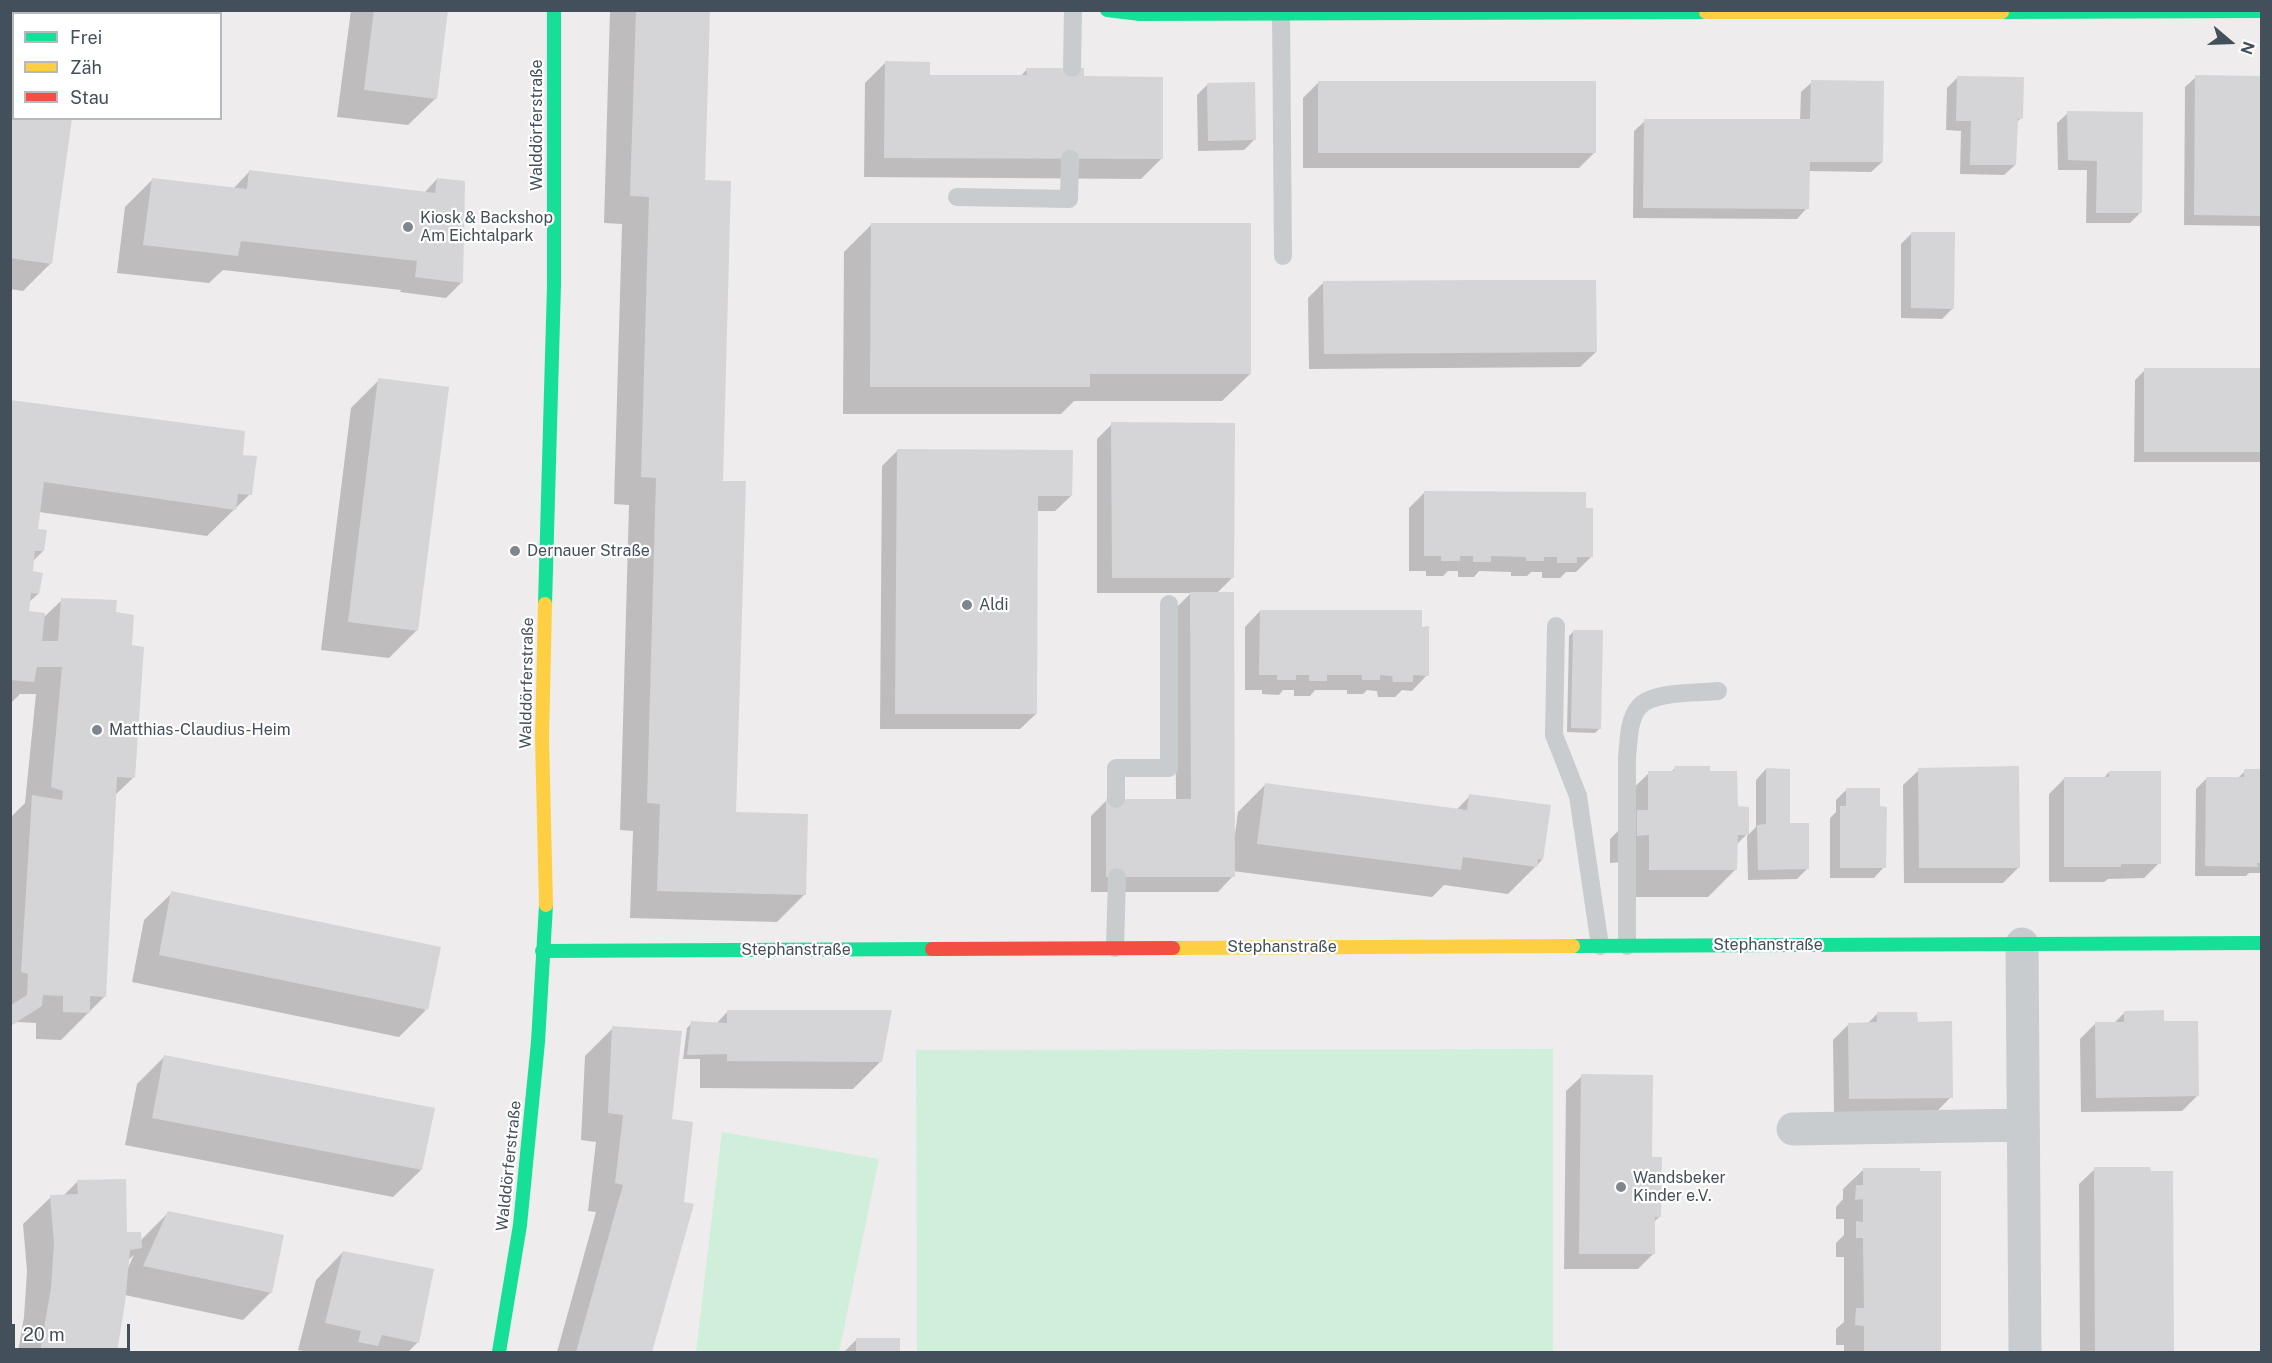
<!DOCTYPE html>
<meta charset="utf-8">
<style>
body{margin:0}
#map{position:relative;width:2272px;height:1363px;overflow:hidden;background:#eeecec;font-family:"Public Sans",sans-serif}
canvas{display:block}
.frame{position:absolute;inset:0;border:12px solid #434f5a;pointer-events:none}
.legend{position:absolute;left:12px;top:12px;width:210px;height:108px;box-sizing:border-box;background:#fff;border:2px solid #b4b9bd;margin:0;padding:8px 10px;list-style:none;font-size:18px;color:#434f5a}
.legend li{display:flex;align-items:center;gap:12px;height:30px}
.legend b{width:30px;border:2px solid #b4b9bd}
.north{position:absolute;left:2200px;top:12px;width:60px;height:60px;-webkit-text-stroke:4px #fff;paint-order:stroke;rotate:109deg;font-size:16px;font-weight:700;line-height:24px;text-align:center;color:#434f5a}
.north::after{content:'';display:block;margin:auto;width:21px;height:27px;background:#434f5a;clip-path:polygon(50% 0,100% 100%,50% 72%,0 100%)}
.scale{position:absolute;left:12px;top:1324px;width:118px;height:27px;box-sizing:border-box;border:3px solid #434f5a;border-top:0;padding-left:8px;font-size:18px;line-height:21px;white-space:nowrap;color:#434f5a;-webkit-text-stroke:4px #fff;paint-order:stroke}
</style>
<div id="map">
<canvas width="2272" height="1363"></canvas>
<div class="frame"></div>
<ul class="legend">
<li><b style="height:8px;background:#16e098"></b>Frei</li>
<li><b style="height:8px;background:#ffcf43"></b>Zäh</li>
<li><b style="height:8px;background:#f24e42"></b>Stau</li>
</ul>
<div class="north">N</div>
<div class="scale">20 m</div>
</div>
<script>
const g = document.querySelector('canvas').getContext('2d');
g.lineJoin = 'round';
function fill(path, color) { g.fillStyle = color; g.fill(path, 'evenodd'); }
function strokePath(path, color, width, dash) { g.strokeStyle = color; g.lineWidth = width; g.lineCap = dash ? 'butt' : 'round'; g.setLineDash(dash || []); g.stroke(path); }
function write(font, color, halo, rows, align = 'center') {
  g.font = font + ' "Public Sans",sans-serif'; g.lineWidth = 4.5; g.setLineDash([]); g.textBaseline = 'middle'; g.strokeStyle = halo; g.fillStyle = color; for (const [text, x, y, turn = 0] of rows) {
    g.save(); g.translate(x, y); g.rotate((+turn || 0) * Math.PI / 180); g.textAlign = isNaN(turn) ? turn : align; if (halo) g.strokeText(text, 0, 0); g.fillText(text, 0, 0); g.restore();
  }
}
fill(new Path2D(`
 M1553 1049V1352H917L916 1050Z
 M722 1132 879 1159 839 1352H696Z`), '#cfefdb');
fill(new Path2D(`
 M10 10H86V14H14V118L51 263 23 291 10 289Z
 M351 10H446L436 98 408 125 337 117Z
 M610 10H709L704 182 721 482 734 813 805 894 777 922 630 918 633 831 620 830 629 505 614 504 622 224 604 223Z
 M885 63 928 76 1020 77 1027 69 1083 78 1161 159 1141 179 864 177 865 83Z
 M2196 77H2262V226L2184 225 2185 87Z
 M1957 78 2021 118 2016 123 2015 165 2004 175 1960 174 1961 131 1946 130 1947 88Z
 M1319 82 1595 152 1579 168H1303V98Z
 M1812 82 1882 162 1871 172 1808 171 1807 208 1797 219 1633 218 1634 131 1645 121H1800L1801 92Z
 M1207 85 1255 139 1244 150 1198 151 1197 95Z
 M2068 113 2140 213 2130 223H2086L2087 170H2058L2057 123Z
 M249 172 423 194 437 179 462 282 446 298 400 292 401 290 223 270 209 283 117 273 125 207 153 179 233 189Z
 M872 224 1250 374 1222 401H1074L1061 414H843L844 252Z
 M1911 234 1953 308 1942 319 1901 318V244Z
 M1324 282 1596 352 1580 367 1309 369 1308 298Z
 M2262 369V462H2134L2135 380 2145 370Z
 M379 380 417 630 389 658 321 650 351 408Z
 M10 401 241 456 250 494 207 536 39 512 36 530 43 551 33 561 32 572 38 594 28 603 27 612 43 618 62 600 115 614 130 647 133 778 114 796 105 996 61 1040 36 1039V1023L17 1022 10 1026V818L25 803 36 694H20L10 704Z
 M1112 424 1233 577 1217 593 1233 834H1235L1238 812 1265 785 1456 810 1470 796 1542 860 1508 894 1444 885 1432 897 1233 871V876L1218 892H1091V816L1107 800H1176L1175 609 1191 593H1097V439Z
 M897 451 1071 496 1055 511H1037L1036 714 1020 729H880L882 466Z
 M1424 493 1584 509 1592 556 1576 572H1566L1560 578H1542V572H1531L1527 576H1511V572L1479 571 1474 577H1458V571H1448L1443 576H1426V571H1409V508Z
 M1260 611 1427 675 1412 691 1402 690 1395 697H1378L1377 691 1367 690 1363 694H1347V690H1315L1310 696H1294V690H1283L1279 695 1262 694V690H1245V627Z
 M1574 631 1600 728 1595 733 1567 732 1569 636Z
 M1675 768 1708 773 1736 808 1747 834 1736 845V869L1708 897H1622V862L1610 863V839L1621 828V800L1649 773H1670Z
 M1766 769 1807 869 1797 879 1748 880 1747 836 1756 827V780Z
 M1919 770 2019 867 2003 883H1904L1903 785Z
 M2245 771H2262V873H2249L2246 876H2195L2196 789 2207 778 2237 779Z
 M2109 772 2159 863 2144 878 2108 879 2104 882H2049V794L2064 779H2103Z
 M1847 789 1879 808 1884 867 1874 878H1830V818L1836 812V800Z
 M172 893 426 1010 399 1037 132 982 144 920Z
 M728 1011 881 1061 853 1089 700 1088V1059H683L687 1028 692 1023 716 1024Z
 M2125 1012 2162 1022 2197 1096 2182 1111 2081 1112 2080 1039 2096 1023H2114Z
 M1878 1013 1916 1024 1951 1097 1936 1112 1834 1114 1833 1040 1849 1024H1867Z
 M613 1028 671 1120 682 1203 692 1205 651 1352H557L596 1212 588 1211 596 1142 581 1140 585 1056Z
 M165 1056 421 1170 393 1197 125 1145 137 1084Z
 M1582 1076 1651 1159 1660 1216 1653 1223V1254L1638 1269H1564L1566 1091Z
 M1864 1169 1939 1173 1940 1352H1844V1345H1836V1329L1844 1322V1257H1836V1243L1844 1235V1219H1836V1207L1843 1199V1189Z
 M2095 1169 2172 1173V1352H2080L2079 1184Z
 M77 1182 126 1234 140 1241 168 1213 271 1292 243 1320 125 1295 114 1352H18L24 1317 27 1271 23 1224 51 1197 63 1196ZM134 1255 127 1270V1261Z
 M343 1252 418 1342 408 1352H309L298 1350 316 1280Z
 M857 1339 899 1340V1352H844Z`), '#0003');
fill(new Path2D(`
 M14 10H88L87 14H14Z
 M374 10H448L437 99 364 90Z
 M636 10H710L705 180 731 181 723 481H746L736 812 808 814 806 895 657 891 660 804 647 803 656 478 641 477 649 197 630 196Z
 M12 26 14 118H72L52 264 10 258Z
 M885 61 930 62V75H1027L1026 68H1084V76L1163 77V159L884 158Z
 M2195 75 2262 76V216L2194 215Z
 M1957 76 2024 77 2023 119H2018L2016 165H1970L1971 121H1956Z
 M1811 80 1884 81 1883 162H1810L1809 209 1643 208 1644 119H1810Z
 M1318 81H1596V153H1318Z
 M1255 82 1256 140 1208 141 1207 83Z
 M2067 111 2143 112 2142 213H2096L2097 161 2068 160Z
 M249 170 435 193 437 178 465 181 463 283 415 277 417 261 241 241 238 256 143 245 152 178 247 189Z
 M871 223H1251V374H1090V387H870Z
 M1911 232H1955L1954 309 1911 308Z
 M1484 280H1596L1597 352 1324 354 1323 281Z
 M2144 368H2262V452H2144Z
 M378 378 449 387 418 631 348 622Z
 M10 400 245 431 243 455 257 456 252 495 238 494 236 510 44 482 38 529 47 530 44 551H35L33 571 43 573 39 594 31 593 29 611 45 613 42 641H58L61 598 117 600 116 612 134 615 132 645 144 647 135 778 117 777 106 997 90 996V1013L63 1012V996L43 995 42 1006 10 1026V1006L27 995 28 974 21 972 32 795 62 800 63 791 51 787 62 667H37L34 682 10 680Z
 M1111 422 1235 423 1234 578H1112Z
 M897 449 1073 450 1072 496H1038L1037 714H895Z
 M1424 491 1586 492V508H1593V557H1577V563H1557V557H1544V561H1526V557L1491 556V562H1473V556H1460V561H1441V556H1424Z
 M1190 592H1234L1235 877H1106V799H1191Z
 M1260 610H1422V627L1429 626V676L1413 675V682H1393L1392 676 1380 675V680H1362V675H1327V681H1309V675H1296V680H1277V675H1259Z
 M1573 630H1603L1601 729 1571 728Z
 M1675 766H1710V771H1737L1738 806 1749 807V835H1738L1737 870H1649V835L1637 836V810H1648V771H1674Z
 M2019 766 2020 868H1919L1918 768Z
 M1766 768 1790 769V823H1809V869L1758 870 1757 825 1766 824Z
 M2244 769H2262V863H2257L2258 867 2205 866 2206 777H2244Z
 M2109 771H2161V864H2121V867H2064V777H2109Z
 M1265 783 1467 810 1469 794 1551 805 1543 860 1538 859 1537 867 1463 857 1461 870 1257 844Z
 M1846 788H1880V806L1887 807 1886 868H1840V806H1846Z
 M171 891 441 947 428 1010 159 955Z
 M727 1010H892L882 1062 727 1061V1054L687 1055 691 1021 727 1023Z
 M2164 1010V1021H2198L2199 1096 2096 1098 2095 1022H2124V1011Z
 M1877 1012H1917L1918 1022 1952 1021 1953 1098 1849 1099 1848 1023 1877 1022Z
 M612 1026 682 1031 672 1119 693 1122 684 1202 694 1204 652 1352H576L623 1185 615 1183 623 1115 608 1113Z
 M164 1055 435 1108 422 1170 152 1118Z
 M1581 1074 1653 1075 1652 1157H1662L1661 1217H1655V1254H1579Z
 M2094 1167H2150L2151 1171H2173L2174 1352H2095Z
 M1863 1168H1920V1171H1941V1352H1864V1326L1855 1325 1856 1308H1864L1863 1238H1856V1221L1863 1222V1199L1855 1200 1856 1185H1863Z
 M126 1179 127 1232H141L142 1248 130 1250 125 1303 117 1352H40L51 1288 54 1243 50 1195 78 1194 77 1180Z
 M168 1211 284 1235 272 1293 143 1266Z
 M343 1251 434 1269 419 1343 382 1335 378 1346 358 1342 361 1331 325 1323Z
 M856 1338H900V1352H856Z`), '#d5d4d7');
strokePath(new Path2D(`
 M1281 13 1283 256
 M1072 68 1073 10
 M957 197 1069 199 1070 159
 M1556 626 1554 735 1578 796 1600 946
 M1116 799V768H1169V604
 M1627 946V757C1629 741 1628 720 1639 707 1652 691 1698 693 1718 691
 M1115 948 1117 877`), '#c9ccce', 18);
strokePath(new Path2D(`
 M2022 944 2025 1352
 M1793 1129 2023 1125`), '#c9ccce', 33);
strokePath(new Path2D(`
 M1107 10 1140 14 1706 12
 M2002 12 2262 11
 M545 604 554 285V10
 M1573 946 2262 943
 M542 951 932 949
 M499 1352 520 1225 538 1042 546 905`), '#16e098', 14);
strokePath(new Path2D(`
 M1706 12H2002
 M545 604 542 738 546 905
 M1173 948 1573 946`), '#ffcf43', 14);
strokePath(new Path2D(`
 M932 949 1173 948`), '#f24e42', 14);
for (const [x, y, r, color] of [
 [408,227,6,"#7f868d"],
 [515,551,6,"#7f868d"],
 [967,605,6,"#7f868d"],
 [97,730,6,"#7f868d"],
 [1621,1187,6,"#7f868d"]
]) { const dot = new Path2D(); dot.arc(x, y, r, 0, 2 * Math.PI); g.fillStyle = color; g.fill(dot); strokePath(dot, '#fff', 2); }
write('16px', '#434f5a', '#fff', [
 ["Walddörferstraße",537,125,-90],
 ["Walddörferstraße",527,683,-89],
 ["Stephanstraße",1768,945],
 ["Stephanstraße",1282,947],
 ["Stephanstraße",796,950],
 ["Walddörferstraße",509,1166,-84]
]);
write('16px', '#434f5a', '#fff', [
 ["Kiosk & Backshop",420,218],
 ["Am Eichtalpark",420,236],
 ["Dernauer Straße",527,551],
 ["Aldi",979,605],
 ["Matthias-Claudius-Heim",109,730],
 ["Wandsbeker",1633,1178],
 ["Kinder e.V.",1633,1196]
], 'left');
</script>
